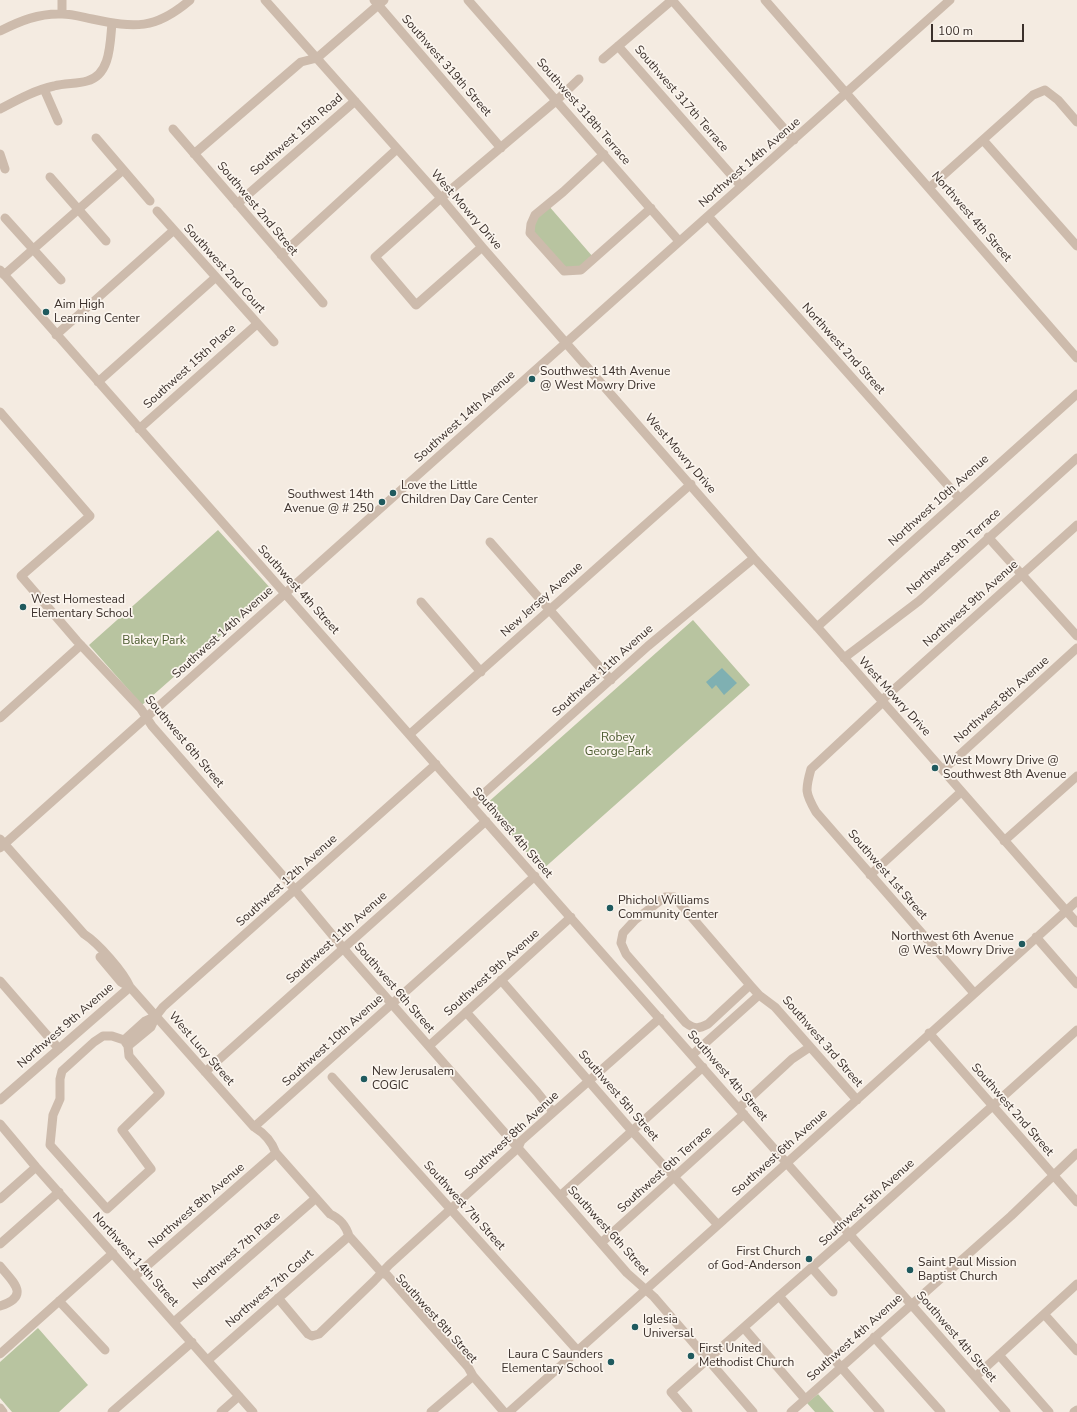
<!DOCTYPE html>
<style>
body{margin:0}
#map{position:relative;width:1077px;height:1412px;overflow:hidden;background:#f4ebe1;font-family:"Nunito Sans",sans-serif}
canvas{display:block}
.scale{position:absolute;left:931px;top:24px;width:93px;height:18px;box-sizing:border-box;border:2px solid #3b302b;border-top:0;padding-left:5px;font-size:12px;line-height:14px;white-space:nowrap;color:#3b302b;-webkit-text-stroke:3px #fbf5ee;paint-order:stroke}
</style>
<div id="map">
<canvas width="1077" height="1412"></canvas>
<div class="scale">100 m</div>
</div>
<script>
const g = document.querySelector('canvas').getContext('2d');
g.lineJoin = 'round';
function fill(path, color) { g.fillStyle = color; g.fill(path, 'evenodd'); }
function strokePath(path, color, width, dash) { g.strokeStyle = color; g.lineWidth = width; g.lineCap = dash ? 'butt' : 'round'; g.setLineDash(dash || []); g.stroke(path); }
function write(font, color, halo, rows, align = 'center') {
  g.font = font + ' "Nunito Sans",sans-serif'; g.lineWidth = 3.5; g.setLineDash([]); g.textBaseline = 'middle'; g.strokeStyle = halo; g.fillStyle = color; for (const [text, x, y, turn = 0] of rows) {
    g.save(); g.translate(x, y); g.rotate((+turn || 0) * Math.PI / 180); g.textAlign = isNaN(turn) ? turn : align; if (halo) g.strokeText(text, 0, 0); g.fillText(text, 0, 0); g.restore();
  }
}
fill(new Path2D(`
 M548 205 593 257 580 268 564 270 531 233 532 225Z
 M218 530 272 590 142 705 89 645Z
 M693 620 750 685 542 870 485 805Z
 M38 1328 88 1385 59 1412H12L0 1398V1362Z
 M818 1394 834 1412H815L807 1403Z`), '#b8c4a0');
fill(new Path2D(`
 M722 668 737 683 724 695 716 685 712 689 706 682Z`), '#7fb0b2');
strokePath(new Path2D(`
 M265 0 441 198 482 247 754 558 819 629 1077 923
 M374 0 501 148
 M468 0 679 241
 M672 0 794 140
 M765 0 1077 358
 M62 14V0
 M0 31C20 21 39 13 62 14 72 14 82 17 92 19 135 28 155 30 190 0
 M618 46 741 186
 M603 59 672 0
 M44 89 58 121
 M0 109C17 100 35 90 54 86 65 83 77 84 87 81 111 75 110 42 112 23
 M173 129 323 303
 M96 138 150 201
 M983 140 1077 246
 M0 154 5 169
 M194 154 301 62 317 58 384 0
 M604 154 563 192 535 215 531 224 530 233 564 271 581 270 651 208
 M50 177 106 241
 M929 188 1033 95 1045 90 1058 100 1077 122
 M237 204 355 101
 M157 211 274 342
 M708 216 960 499
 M5 218 61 280
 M482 247 416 305 375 257 441 198 557 100 579 79
 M281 255 397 149
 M0 270 1006 1412
 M4 275 123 170
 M56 335 174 230
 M98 382 216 277
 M0 412 90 516 21 576 77 641 141 709 152 726 290 884 349 955 560 1196 627 1273 654 1297 753 1412
 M139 429 257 324
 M988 537 1077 636
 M490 542 611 680
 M421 602 481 672
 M817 627 1077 394
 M844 658 919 601 1077 458
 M881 701 1077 525
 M883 702 811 769C805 790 805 793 816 812L974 993
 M0 718 81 645
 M410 734 691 484
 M943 770 1077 648
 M471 805 648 646 754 558
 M0 839 84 934C98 943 123 971 130 987L254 1127C264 1133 272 1142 276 1153L330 1214C339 1218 346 1226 349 1236L382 1273 387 1275 468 1367 473 1376 504 1412
 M1004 841 1077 776
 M0 848 950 0
 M870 875 961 792
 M665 897H674L677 900 750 985 708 1024C699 1029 694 1029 686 1023L626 954 621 943 623 933 635 920Z
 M1036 937 1077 984
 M100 957 121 982 130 987
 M501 980 632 1131 718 1225
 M0 981 59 1049
 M750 985 759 995 775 1007 857 1100
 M466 1012 537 1092 553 1112
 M929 1033 1077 1202
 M103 1036H112L124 1040 128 1046 129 1056 160 1093 122 1130 151 1169 107 1209 50 1145 53 1115 60 1099V1079L62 1071 94 1042Z
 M124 1040 145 1021 156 1016
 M128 1046 151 1027 156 1016 163 1007 436 764
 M429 1046 571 917
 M692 1055 759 995
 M205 1072 486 821
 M332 1077 577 1350
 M0 1100 130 987
 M739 1108 792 1059 810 1047
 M0 1124 36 1167 253 1412
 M254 1127 535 876
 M560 1196 703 1067
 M0 1199 36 1167
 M601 1243 744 1114
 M0 1244 59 1192
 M0 1266C13 1282 31 1296 0 1306
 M812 1268 833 1292
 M134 1277 276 1153
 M779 1296 880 1412
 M278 1298 308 1334 312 1336 319 1334 374 1281 389 1265 518 1148 521 1141 660 1018
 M59 1301 105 1350
 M1044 1314 1077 1351
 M174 1322 316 1198
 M744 1328 805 1399
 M874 1337 941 1412
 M0 1354 113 1253
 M999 1355 1049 1412
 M208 1360 349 1236
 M975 1377 1077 1284
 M0 1408 3 1412
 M112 1412 192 1342
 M221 1412 239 1396
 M431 1412 473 1376
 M509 1412 718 1225 1077 901
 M688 1412 671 1392 779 1296 850 1234 1077 1030
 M791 1412 1011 1216 1077 1153
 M1074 1412 1077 1410`), '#cdbbac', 9);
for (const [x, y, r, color] of [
 [46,312,4,"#1f5a5e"],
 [532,379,4,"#1f5a5e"],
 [393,493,4,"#1f5a5e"],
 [382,502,4,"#1f5a5e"],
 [23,607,4,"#1f5a5e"],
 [935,768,4,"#1f5a5e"],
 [610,908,4,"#1f5a5e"],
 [1022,944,4,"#1f5a5e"],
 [364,1079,4,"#1f5a5e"],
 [809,1259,4,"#1f5a5e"],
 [910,1270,4,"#1f5a5e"],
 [635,1327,4,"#1f5a5e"],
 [691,1356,4,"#1f5a5e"],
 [611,1362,4,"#1f5a5e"]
]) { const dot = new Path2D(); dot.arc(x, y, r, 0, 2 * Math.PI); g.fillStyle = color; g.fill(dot); strokePath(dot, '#fbf5ee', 1.5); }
write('12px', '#3b302b', '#fbf5ee', [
 ["Southwest 319th Street",446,66,49],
 ["Southwest 317th Terrace",681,99,49],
 ["Southwest 318th Terrace",583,112,49],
 ["Southwest 15th Road",297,135,-41],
 ["Northwest 14th Avenue",750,163,-41],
 ["Southwest 2nd Street",257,209,50],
 ["West Mowry Drive",466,210,49],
 ["Northwest 4th Street",971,217,49],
 ["Southwest 2nd Court",224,269,48],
 ["Northwest 2nd Street",843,349,48],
 ["Southwest 15th Place",190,367,-42],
 ["Southwest 14th Avenue",465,417,-42],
 ["West Mowry Drive",680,454,49],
 ["Northwest 10th Avenue",939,501,-42],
 ["Northwest 9th Terrace",954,552,-42],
 ["Southwest 4th Street",298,590,48],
 ["New Jersey Avenue",542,600,-42],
 ["Northwest 9th Avenue",971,604,-42],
 ["Southwest 14th Avenue",223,633,-42],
 ["Southwest 11th Avenue",603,671,-42],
 ["West Mowry Drive",894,697,48],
 ["Northwest 8th Avenue",1002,700,-42],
 ["Southwest 6th Street",184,742,50],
 ["Southwest 4th Street",512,833,49],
 ["Southwest 1st Street",887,875,49],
 ["Southwest 12th Avenue",287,881,-42],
 ["Southwest 11th Avenue",337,938,-42],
 ["Southwest 9th Avenue",492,973,-42],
 ["Southwest 6th Street",394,988,49],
 ["Northwest 9th Avenue",66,1026,-41],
 ["Southwest 10th Avenue",333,1041,-42],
 ["Southwest 3rd Street",822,1042,49],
 ["West Lucy Street",201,1049,49],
 ["Southwest 4th Street",727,1076,49],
 ["Southwest 5th Street",618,1096,49],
 ["Southwest 2nd Street",1012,1110,49],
 ["Southwest 8th Avenue",512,1136,-43],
 ["Southwest 6th Avenue",780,1153,-42],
 ["Southwest 6th Terrace",665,1170,-42],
 ["Southwest 5th Avenue",867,1203,-42],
 ["Northwest 8th Avenue",197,1206,-41],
 ["Southwest 7th Street",464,1206,48],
 ["Southwest 6th Street",608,1231,48],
 ["Northwest 7th Place",237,1251,-41],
 ["Northwest 14th Street",135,1260,48],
 ["Northwest 7th Court",270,1289,-41],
 ["Southwest 8th Street",436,1319,48],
 ["Southwest 4th Street",956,1337,49],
 ["Southwest 4th Avenue",855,1338,-42]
]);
write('12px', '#3b302b', '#fbf5ee', [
 ["Aim High",54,305],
 ["Learning Center",54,319],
 ["Southwest 14th Avenue",540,372],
 ["@ West Mowry Drive",540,386],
 ["Love the Little",401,486],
 ["Children Day Care Center",401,500],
 ["Southwest 14th",374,495,"right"],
 ["Avenue @ # 250",374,509,"right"],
 ["West Homestead",31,600],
 ["Elementary School",31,614],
 ["West Mowry Drive @",943,761],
 ["Southwest 8th Avenue",943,775],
 ["Phichol Williams",618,901],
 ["Community Center",618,915],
 ["Northwest 6th Avenue",1014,937,"right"],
 ["@ West Mowry Drive",1014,951,"right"],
 ["New Jerusalem",372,1072],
 ["COGIC",372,1086],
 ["First Church",801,1252,"right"],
 ["of God-Anderson",801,1266,"right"],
 ["Saint Paul Mission",918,1263],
 ["Baptist Church",918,1277],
 ["Iglesia",643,1320],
 ["Universal",643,1334],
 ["First United",699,1349],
 ["Methodist Church",699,1363],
 ["Laura C Saunders",603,1355,"right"],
 ["Elementary School",603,1369,"right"]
], 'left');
write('12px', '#4a5a2e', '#fbf5ee', [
 ["Blakey Park",154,641],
 ["Robey",618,738],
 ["George Park",618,752]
]);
</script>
